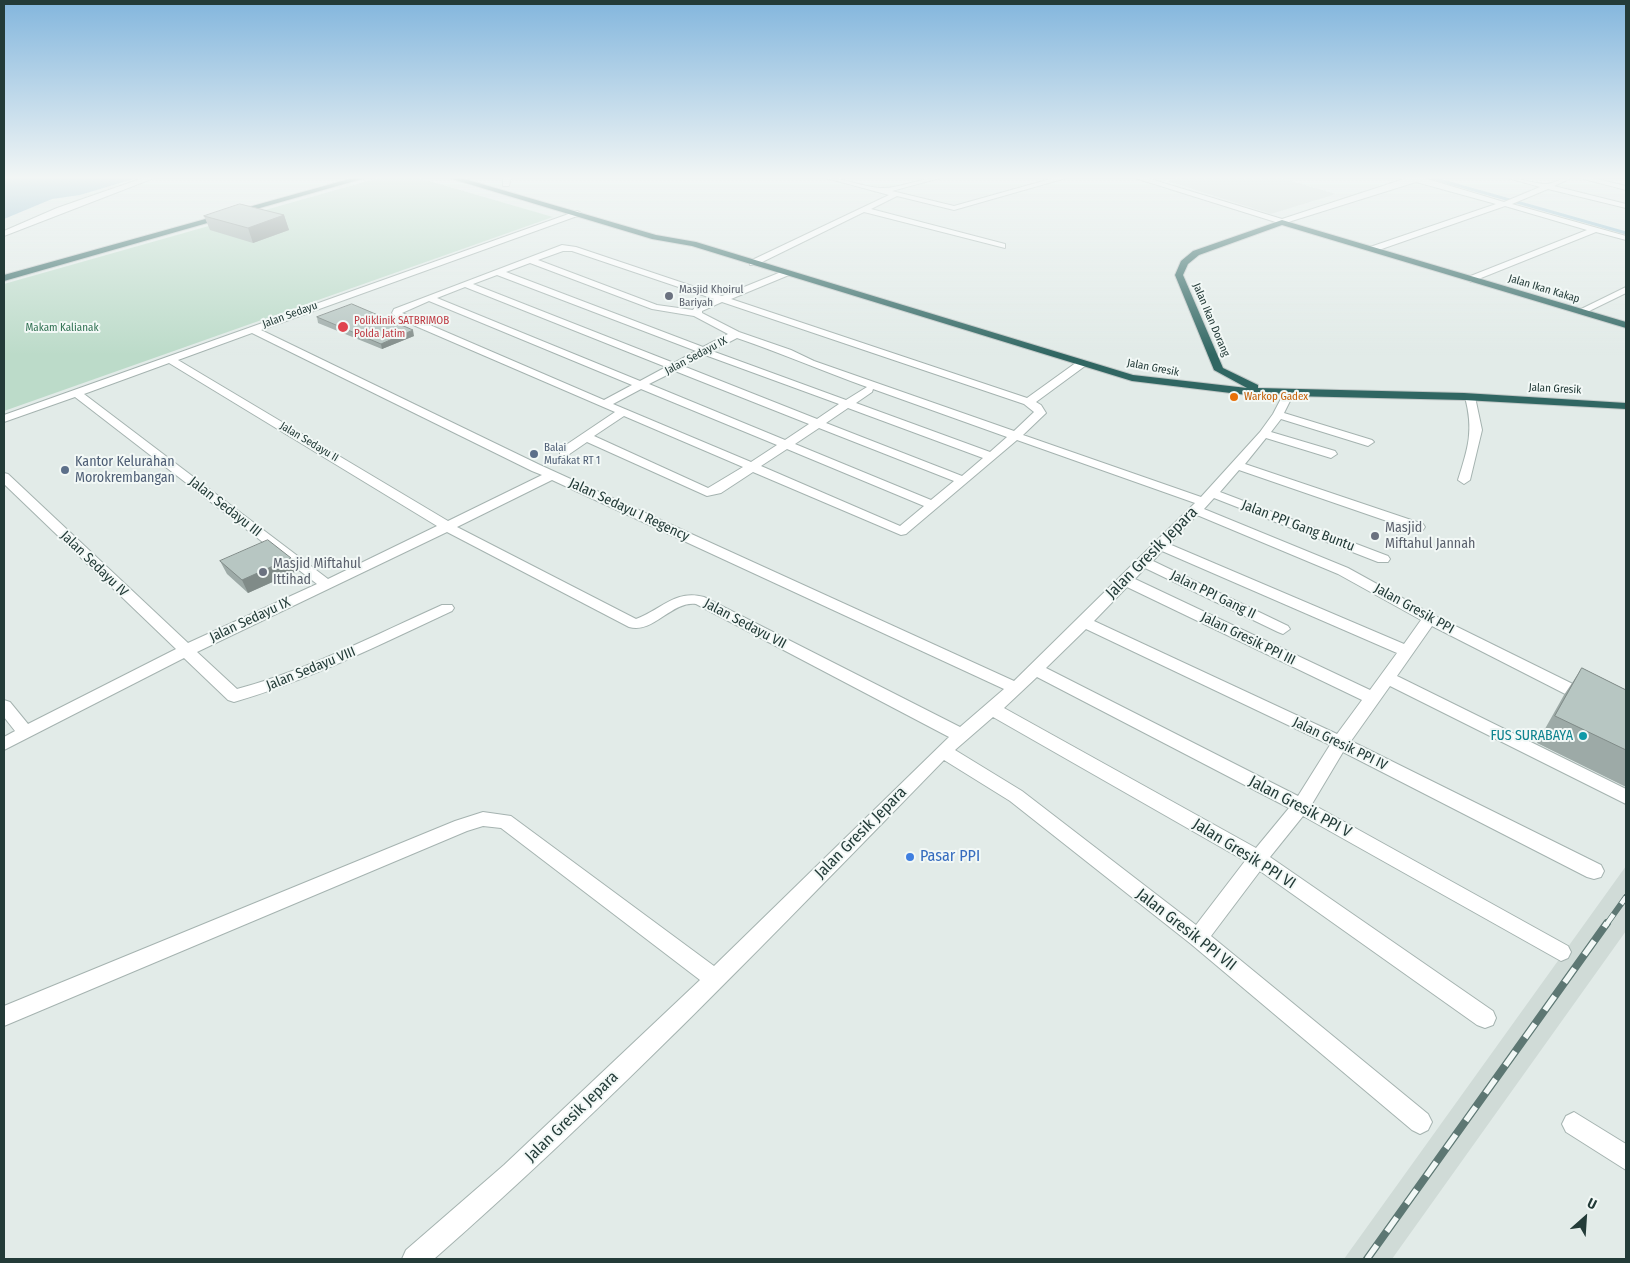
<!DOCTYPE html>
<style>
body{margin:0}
#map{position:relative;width:1630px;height:1263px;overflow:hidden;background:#e2ebe8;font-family:"Fira Sans Condensed",sans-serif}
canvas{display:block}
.frame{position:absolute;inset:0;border:5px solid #233b38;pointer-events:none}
.north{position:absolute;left:1560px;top:1193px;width:50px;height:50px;-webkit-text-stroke:4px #f2f8f6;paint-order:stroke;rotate:26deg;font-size:14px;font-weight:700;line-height:20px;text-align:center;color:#233b38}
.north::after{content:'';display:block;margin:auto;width:18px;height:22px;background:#233b38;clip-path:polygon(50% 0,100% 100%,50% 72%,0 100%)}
</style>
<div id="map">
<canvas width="1630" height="1263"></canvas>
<div class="frame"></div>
<div class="north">U</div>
</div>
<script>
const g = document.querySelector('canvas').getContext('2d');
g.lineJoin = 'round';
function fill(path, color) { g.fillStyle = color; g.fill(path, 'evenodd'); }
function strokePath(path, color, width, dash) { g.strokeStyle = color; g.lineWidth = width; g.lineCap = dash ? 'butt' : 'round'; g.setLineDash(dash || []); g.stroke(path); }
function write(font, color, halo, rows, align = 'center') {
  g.font = font + ' "Fira Sans Condensed",sans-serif'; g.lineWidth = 4; g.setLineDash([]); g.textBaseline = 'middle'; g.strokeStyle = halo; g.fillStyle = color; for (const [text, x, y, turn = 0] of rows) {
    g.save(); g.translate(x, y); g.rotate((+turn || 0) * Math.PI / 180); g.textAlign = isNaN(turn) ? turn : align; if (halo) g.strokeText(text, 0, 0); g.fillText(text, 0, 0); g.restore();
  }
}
fill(new Path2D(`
 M1178 178H1281L1336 194 1271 214 1167 181Z
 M1626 866V931L1392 1259H1344Z`), '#d0dbd7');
fill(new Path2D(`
 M378 178H419L553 217 4 411V284Z`), '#bcdbc9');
fill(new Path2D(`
 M4 178H137L80 195 52 199 4 219Z`), '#8dbacd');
strokePath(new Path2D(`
 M1432 178 1626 233`), '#8dbacd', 3);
const minor = new Path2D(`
 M143 178H154L4 236V231L57 208Z
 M503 178H511L509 186H503Z
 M826 178C846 178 862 187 881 188 897 189 920 178 940 178L892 191 954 206 1054 178H1066L954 210 897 196 871 209 1005 244V248L864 212 756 265H750V261L889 195Z
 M1135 178H1147L1282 219 1407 178H1424L1504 202 1540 187 1508 178C1520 178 1539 185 1548 184 1556 182 1561 178 1571 178L1554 186 1626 204V208L1548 189 1512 204 1626 236V240L1596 232 1471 282 1467 279 1468 277 1587 230 1505 206 1373 252 1369 249 1370 247 1496 204 1416 182 1282 224Z
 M1580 178H1593L1626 186V190Z
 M577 211 581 213 580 215 261 330 540 465 1014 681 1195 503 1017 440 906 534 901 535 753 472 721 493 707 496 587 442 568 455H560V449L615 412 397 318 392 313 394 309 562 245 576 247 722 296 786 270 790 273 789 275 731 299 1027 398 1077 362H1085V366L1036 402 1041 405 1046 413 1023 435 1201 497 1260 432 1273 414 1285 391H1293L1294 393 1284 413 1372 440 1374 442 1368 446 1281 419 1271 432 1335 451 1337 454 1331 458 1266 438 1245 464 1423 524 1425 527 1423 530H1413L1239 470 1220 492 1388 556 1390 559 1388 562H1378L1214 498 1204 509 1348 568 1435 616 1591 693 1593 697 1591 701H1579L1432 626 1397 676 1626 789V804L1390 686 1351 741 1601 865 1604 871 1601 877 1594 879 1587 877 1343 752 1312 804 1568 946 1571 952 1568 958 1561 961 1303 816 1270 857 1493 1011 1496 1018 1493 1025 1485 1028 1477 1025 1260 871 1211 936 1428 1114 1432 1122 1428 1130 1420 1134 1412 1130 1191 944 1010 801 944 760C778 930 613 1102 434 1259H402L406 1250 504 1165 700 980 501 828 483 826 467 831 4 1026V1006L455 821 483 812 511 816 714 966 949 737 696 604C671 601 654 634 629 627L447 532 197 652 237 689C308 670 375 635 442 605H452L454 608 452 611C381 644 310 680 234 702L228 700 184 658 4 750V737L15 731 4 717V700L10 702 28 724 176 649 4 484V473L8 474 188 643 317 584 75 397 4 422V415ZM563 251H572L714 299 695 307 693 310 657 305 538 260ZM530 263 652 309 694 316 728 334 703 347 506 272ZM497 275 696 351 674 363 473 284ZM465 287 666 367 640 381 437 298ZM429 301 632 385 604 400 402 313ZM722 302 1024 404 1034 412 1014 431 814 361 791 350 739 332 702 313V311ZM252 333 532 471 542 475 448 521 178 360ZM737 338C781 353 823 371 867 387L846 400 712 351ZM705 355 839 404 817 419 683 366ZM169 363 437 526 328 579 84 394ZM675 371 809 424 785 440 649 384ZM641 389 777 445 751 462 613 404ZM873 389 1007 437 990 452 856 403 872 392ZM848 408 983 458 962 476 826 423ZM624 416 743 467 708 488 594 436ZM819 428 954 481 931 500 795 444ZM787 449 924 506 900 526 761 466ZM552 480 1004 689 960 727 704 597C675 589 661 610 636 619L457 527ZM1197 515 1338 574 1421 620 1404 644 1169 544ZM1162 551 1397 653 1370 690 1135 579 1145 568 1278 632 1283 634 1290 629 1288 626 1153 561ZM1127 587 1362 700 1337 734 1094 621ZM1086 629 1330 745 1298 796 1046 668ZM1037 677 1289 808 1256 848 1004 708ZM993 717 1245 861 1196 925 1022 791 955 750Z
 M1626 287V293L1583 314 1575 312Z
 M1470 394 1475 397 1482 430 1470 480 1464 484 1458 480C1468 448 1474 431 1465 397Z
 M1574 1112 1626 1144V1170L1566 1132 1562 1124 1566 1116Z`);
const highway = new Path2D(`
 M353 178H365L4 281V275Z
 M449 178H461L656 235 696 242 1133 375 1247 388 1214 370 1175 275 1181 261 1193 251 1282 220 1626 322V328L1282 225 1199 255 1188 264 1183 275 1223 368 1258 385V388L1464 393 1626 403V409L1464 400 1247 395 1132 381 692 246 652 239Z`);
strokePath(minor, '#a5b3b0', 2);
strokePath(highway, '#c1c8c7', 2);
fill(minor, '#fff');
fill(highway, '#306662');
const railFar1 = new Path2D(`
 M1606 925 1626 897`);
const rail = new Path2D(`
 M1367 1259 1607 923`);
strokePath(railFar1, '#5d7773', 6);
strokePath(rail, '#5d7773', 8);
strokePath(railFar1, '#f2f8f6', 4.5, [13]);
strokePath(rail, '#f2f8f6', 5.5, [17]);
fill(new Path2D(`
 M284 215 289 230 253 243 210 230 204 216Z
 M317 317 414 336 382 349 318 323Z
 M291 558 297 571 248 593 227 574 220 561Z
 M1582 668 1626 690V787L1537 743 1564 695Z`), '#9daaa7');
fill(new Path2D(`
 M284 215 289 230 253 243 248 228Z
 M413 330 414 336 382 349 381 344Z
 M291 558 297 571 248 593 242 580Z`), '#808b88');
const building = new Path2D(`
 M240 204 284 215 248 228 204 216Z
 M352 304 413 330 381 344 317 317Z
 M268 540 291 558 242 580 220 561Z
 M1582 668 1626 690V750L1555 716Z`);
fill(building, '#b7c6c2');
strokePath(building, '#808b88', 1);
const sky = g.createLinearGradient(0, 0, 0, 355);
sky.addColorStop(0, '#83b6dd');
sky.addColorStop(0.5, '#f2f6f5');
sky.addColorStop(1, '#f2f6f500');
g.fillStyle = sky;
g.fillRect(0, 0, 1630, 355);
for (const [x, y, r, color] of [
 [669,296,5,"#6b7280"],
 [343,327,6,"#e0444e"],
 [1234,397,5,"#e8710a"],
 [534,454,5,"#5c6f8a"],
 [65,470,5,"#5c6f8a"],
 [1375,536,5,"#6b7280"],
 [263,572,5,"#6b7280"],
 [1583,736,5,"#0f9aa8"],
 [910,857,5,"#3f7fe0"]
]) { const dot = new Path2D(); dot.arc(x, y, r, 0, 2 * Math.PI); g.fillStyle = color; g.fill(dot); strokePath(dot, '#f2f8f6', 2); }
write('11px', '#233b38', '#f2f8f6', [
 ["Jalan Ikan Kakap",1544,289,17],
 ["Jalan Sedayu",290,315,-20],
 ["Jalan Ikan Dorang",1211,320,67],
 ["Jalan Sedayu IX",696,356,-28],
 ["Jalan Gresik",1153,368,11],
 ["Jalan Gresik",1555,389,3],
 ["Jalan Sedayu II",309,442,31]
]);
write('11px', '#5b616d', '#f2f8f6', [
 ["Masjid Khoirul",679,290],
 ["Bariyah",679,303]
], 'left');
write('11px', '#be3a42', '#f2f8f6', [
 ["Poliklinik SATBRIMOB",354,321],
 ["Polda Jatim",354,334]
], 'left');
write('11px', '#2f7051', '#f2f8f6', [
 ["Makam Kalianak",62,328]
]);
write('11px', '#c56008', '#f2f8f6', [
 ["Warkop Gadex",1244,397]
], 'left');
write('11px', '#4e5e75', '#f2f8f6', [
 ["Balai",544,448],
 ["Mufakat RT 1",544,461]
], 'left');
write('14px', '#4e5e75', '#f2f8f6', [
 ["Kantor Kelurahan",75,462],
 ["Morokrembangan",75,478]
], 'left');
write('14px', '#233b38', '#f2f8f6', [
 ["Jalan Sedayu III",225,507,38],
 ["Jalan Sedayu I Regency",629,510,25],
 ["Jalan PPI Gang Buntu",1298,526,21],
 ["Jalan Sedayu IV",94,564,44],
 ["Jalan PPI Gang II",1213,595,26],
 ["Jalan Gresik PPI",1414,609,29],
 ["Jalan Sedayu IX",250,620,-25],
 ["Jalan Sedayu VII",745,624,28],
 ["Jalan Gresik PPI III",1248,639,26],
 ["Jalan Sedayu VIII",311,669,-22],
 ["Jalan Gresik PPI IV",1340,744,26]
]);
write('14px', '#5b616d', '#f2f8f6', [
 ["Masjid",1385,528],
 ["Miftahul Jannah",1385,544],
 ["Masjid Miftahul",273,564],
 ["Ittihad",273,580]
], 'left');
write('14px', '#0d838f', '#f2f8f6', [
 ["FUS SURABAYA",1573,736]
], 'right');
write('16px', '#233b38', '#f2f8f6', [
 ["Jalan Gresik Jepara",1152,553,-45],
 ["Jalan Gresik PPI V",1300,807,28],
 ["Jalan Gresik Jepara",861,833,-45],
 ["Jalan Gresik PPI VI",1244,854,32],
 ["Jalan Gresik PPI VII",1186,930,38],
 ["Jalan Gresik Jepara",572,1117,-44]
]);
write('16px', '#366cbe', '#f2f8f6', [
 ["Pasar PPI",920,857]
], 'left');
</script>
